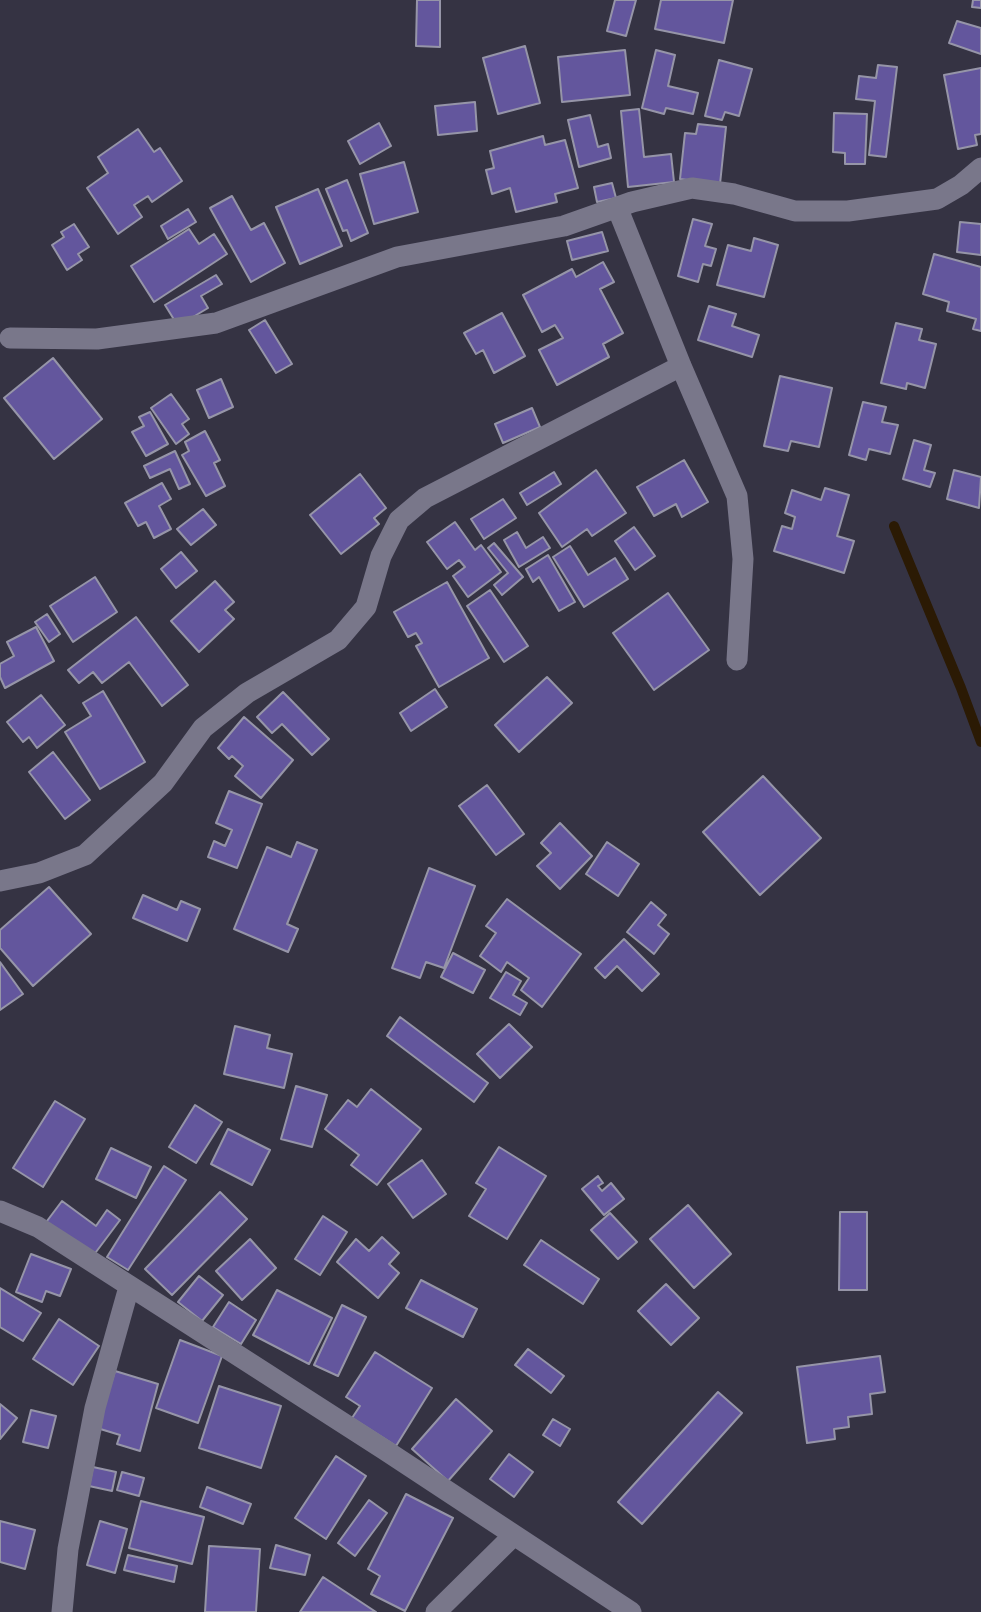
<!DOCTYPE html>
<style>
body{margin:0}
canvas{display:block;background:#353343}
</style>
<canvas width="981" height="1612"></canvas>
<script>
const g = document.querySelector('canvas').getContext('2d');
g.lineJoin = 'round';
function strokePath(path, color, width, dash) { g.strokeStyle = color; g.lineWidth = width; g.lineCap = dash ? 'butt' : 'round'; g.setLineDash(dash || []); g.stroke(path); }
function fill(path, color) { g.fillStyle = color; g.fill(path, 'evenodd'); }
strokePath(new Path2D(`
 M894 526 961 688 981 742`), '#2b1a04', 10);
const building = new Path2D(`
 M417 0H440V47L416 46Z
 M615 0H636L626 36 607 31Z
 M661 0H733L724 43 655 29Z
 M973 0H981V8L972 7Z
 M957 21 981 28V54L949 43Z
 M525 46 540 103 498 114 483 58Z
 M625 50 630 95 562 102 558 57Z
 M656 50 675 55 668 86 698 93 693 114 666 108 664 114 642 108Z
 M719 60 752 69 739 116 725 112 722 120 705 116Z
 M878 65 897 67 886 157 869 155 875 101 856 99 859 76 876 78Z
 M981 68V134L975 135 977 145 958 149 944 75Z
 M475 102 477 131 438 135 435 106Z
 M639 109 644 157 671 154 674 182 628 187 621 111Z
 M834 113 867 114 865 164H845V153L833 152Z
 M590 115 598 147 608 144 611 158 579 167 568 120Z
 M379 123 391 146 360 164 348 141Z
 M698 124 726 127 720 184 680 179 685 133 696 134Z
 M138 129 154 152 160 148 182 181 152 202 148 196 134 205 142 217 118 234 87 188 108 173 98 157Z
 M543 136 545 145 565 140 578 188 555 194 557 202 516 212 510 188 492 194 486 170 494 168 490 151Z
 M404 162 418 212 374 224 360 174Z
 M347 180 368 233 351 241 347 230 343 231 326 189Z
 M612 183 616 198 597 202 594 187Z
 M318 189 342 246 300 264 276 207Z
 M232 196 251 230 264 223 285 263 251 282 210 208Z
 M188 209 196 222 168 239 161 226Z
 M693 219 712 224 705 246 716 249 711 266 703 264 698 282 678 276Z
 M960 222 981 224V255L957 252Z
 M74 224 89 247 78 254 82 260 67 270 52 245 64 237 61 232Z
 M189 229 199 244 214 234 227 254 154 302 131 266Z
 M602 232 608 251 572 260 567 241Z
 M754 238 778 245 764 297 717 285 728 245 751 251Z
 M934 254 981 267V331L973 329 976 319 947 311 949 302 923 294Z
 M603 262 614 282 600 289 623 333 603 344 609 357 557 385 539 350 563 338 555 325 542 332 523 295 572 269 576 277Z
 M216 275 222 284 201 296 208 308 178 326 165 305Z
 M709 306 736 314 732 326 759 335 752 357 698 340Z
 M502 313 525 356 494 373 483 350 476 354 464 333Z
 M265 320 292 364 276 373 249 330Z
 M896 323 922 329 919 340 936 344 925 388 907 383 906 389 881 383Z
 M53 358 102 419 54 459 4 398Z
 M780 376 832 388 819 447 791 441 788 451 764 446Z
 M221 379 233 407 209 418 197 390Z
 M171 394 189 419 182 424 189 434 176 444 151 408Z
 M863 402 886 407 882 422 898 425 890 454 869 449 866 460 849 455Z
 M532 408 540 427 503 443 495 424Z
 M150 412 168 444 146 456 132 432 144 426 139 417Z
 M205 431 220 460 214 463 225 486 206 496 182 455 189 451 185 442Z
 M914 440 931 445 924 470 935 473 930 487 903 479Z
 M175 451 190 484 179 489 170 469 150 478 144 466Z
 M684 460 708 502 682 517 676 504 654 516 637 487Z
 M596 470 626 513 592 536 587 529 562 547 539 513Z
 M954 470 981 477 979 508 947 499Z
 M554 472 561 484 527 505 520 493Z
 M360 474 386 508 374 518 379 524 341 554 310 515Z
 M162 483 171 499 159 506 171 529 154 538 146 522 138 526 125 503Z
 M825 488 849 495 837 536 854 541 844 573 774 551 782 526 792 529 795 517 785 513 792 490 821 500Z
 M503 499 516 518 484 539 471 519Z
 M203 509 216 525 191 545 177 529Z
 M455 522 475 550 481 545 501 572 468 597 453 576 465 567 459 560 447 569 427 542Z
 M634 527 655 556 635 570 615 541Z
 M517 532 526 548 543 537 550 548 519 567 504 540Z
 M494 543 523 577 502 595 494 585 508 573 488 548Z
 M570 546 588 575 615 558 628 579 584 607 553 557Z
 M181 552 197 571 176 588 161 569Z
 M548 555 575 602 559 611 539 577 533 582 526 569Z
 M95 577 117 612 73 642 50 606Z
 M215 581 234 602 225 610 234 619 199 652 171 621Z
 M447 582 489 658 439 687 416 646 422 643 416 633 408 637 394 612Z
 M490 590 528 646 504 662 467 606Z
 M668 593 709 650 654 690 613 633Z
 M47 614 60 634 49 642 35 622Z
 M136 617 188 685 162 706 129 662 102 683 93 672 79 683 68 670Z
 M36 627 54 661 5 688 0 677V664L14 656 7 642Z
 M547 677 572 703 519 752 495 725Z
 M435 689 447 707 411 731 400 713Z
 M103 691 145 762 100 789 65 732 91 716 83 703Z
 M283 692 329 739 312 755 282 724 272 733 257 717Z
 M41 695 65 725 37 748 29 737 23 742 7 722Z
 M244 717 293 760 261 798 235 776 243 766 232 756 229 759 218 748Z
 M53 752 90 800 65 819 29 772Z
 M763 776 821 838 760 895 703 832Z
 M487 785 524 834 496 855 459 806Z
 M229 791 262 804 237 868 208 857 214 841 225 846 232 830 216 823Z
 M560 823 592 856 560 889 537 866 551 853 541 843Z
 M297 842 317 850 287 924 298 929 288 952 234 929 267 847 291 857Z
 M607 842 639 864 618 896 586 874Z
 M429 868 475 886 444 968 426 962 420 978 392 968Z
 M49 887 91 934 33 986 0 948V930Z
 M143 895 177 910 181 901 200 909 187 941 133 918Z
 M507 899 581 954 542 1007 521 990 529 978 507 962 501 972 480 956 496 933 486 926Z
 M651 902 666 915 658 925 669 934 654 954 627 932Z
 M624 939 659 974 642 991 617 966 605 978 595 968Z
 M453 953 485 970 473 993 441 977Z
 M0 962 23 994 0 1010Z
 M506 972 521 981 513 995 527 1003 520 1015 490 998Z
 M400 1017 488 1083 474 1102 387 1036Z
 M509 1024 532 1047 500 1078 477 1054Z
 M235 1026 270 1035 267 1048 292 1054 284 1088 224 1074Z
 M296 1086 327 1095 312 1147 281 1139Z
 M371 1089 421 1129 377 1185 351 1165 359 1155 325 1129 348 1100 357 1107Z
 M55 1101 85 1119 43 1187 13 1168Z
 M195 1105 222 1122 196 1163 169 1147Z
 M228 1129 270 1150 252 1185 211 1164Z
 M499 1147 546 1176 507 1239 469 1216 486 1189 476 1183Z
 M111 1148 151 1167 136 1198 96 1179Z
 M422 1160 446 1194 413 1218 388 1184Z
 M164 1166 186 1180 128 1270 107 1257Z
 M598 1176 603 1183 598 1186 602 1191 611 1183 624 1199 604 1215 582 1189Z
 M220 1192 247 1219 172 1295 145 1269Z
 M62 1201 96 1226 107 1210 120 1220 90 1260 44 1225Z
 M688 1205 731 1254 694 1288 650 1239Z
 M840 1212H867V1290H839Z
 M610 1213 637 1242 618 1259 591 1230Z
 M323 1216 347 1232 320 1275 295 1259Z
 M382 1237 399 1253 389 1264 399 1273 378 1298 337 1262 356 1239 369 1251Z
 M250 1239 276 1268 242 1300 216 1271Z
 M541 1240 599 1279 583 1304 524 1265Z
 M31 1254 71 1269 60 1296 46 1291 42 1302 16 1292Z
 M199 1276 223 1295 202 1321 178 1302Z
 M421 1280 477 1309 463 1337 406 1308Z
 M666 1284 699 1318 671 1345 638 1311Z
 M0 1288 41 1313 23 1341 0 1327Z
 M277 1290 332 1318 309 1364 253 1335Z
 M229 1302 256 1320 241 1344 213 1327Z
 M342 1305 366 1317 338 1376 314 1365Z
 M59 1319 99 1346 73 1385 33 1359Z
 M180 1340 222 1356 198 1423 156 1408Z
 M528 1349 564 1376 551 1393 515 1365Z
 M375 1352 432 1388 396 1446 352 1418 360 1406 346 1397Z
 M880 1356 885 1392 870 1394 872 1414 848 1417 849 1427 834 1429 835 1439 807 1443 797 1367Z
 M115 1371 158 1384 140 1451 117 1444 120 1435 97 1428Z
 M219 1386 281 1406 261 1468 199 1448Z
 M718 1392 742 1413 642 1524 618 1502Z
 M456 1399 492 1431 448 1481 412 1449Z
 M0 1404 17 1418 0 1439Z
 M31 1410 56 1416 48 1448 23 1442Z
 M553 1419 570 1429 560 1446 543 1435Z
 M509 1454 533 1472 514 1497 490 1479Z
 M336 1456 366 1476 326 1539 295 1518Z
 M93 1467 116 1472 112 1491 89 1486Z
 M122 1472 144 1478 139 1496 117 1490Z
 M207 1487 251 1504 243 1524 200 1507Z
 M406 1494 453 1518 405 1611 371 1594 380 1576 368 1569Z
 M369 1500 387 1513 355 1556 338 1543Z
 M141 1501 204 1517 192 1564 129 1548Z
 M0 1521 35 1530 25 1569 0 1562Z
 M100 1521 127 1529 115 1573 87 1565Z
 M276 1545 310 1555 305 1575 270 1568Z
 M209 1546 260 1549 256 1612H205Z
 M128 1555 177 1566 174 1582 124 1570Z
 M323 1577 376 1612H300Z`);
fill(building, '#63569d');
strokePath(building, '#9695a8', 2);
strokePath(new Path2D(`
 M617 207 681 366 737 496 743 559 737 660
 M10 338 97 339 216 323 397 257 564 226 632 202 692 188 734 194 795 211H848L937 199 961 185 981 168
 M0 881 39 873 85 855 163 783 203 728 247 693 338 640 366 607 381 556 399 520 425 498 681 366
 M0 1211 38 1227 385 1450 631 1612
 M62 1612 68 1549 95 1408 129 1287
 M436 1612 514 1535`), '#79778a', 21);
</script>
